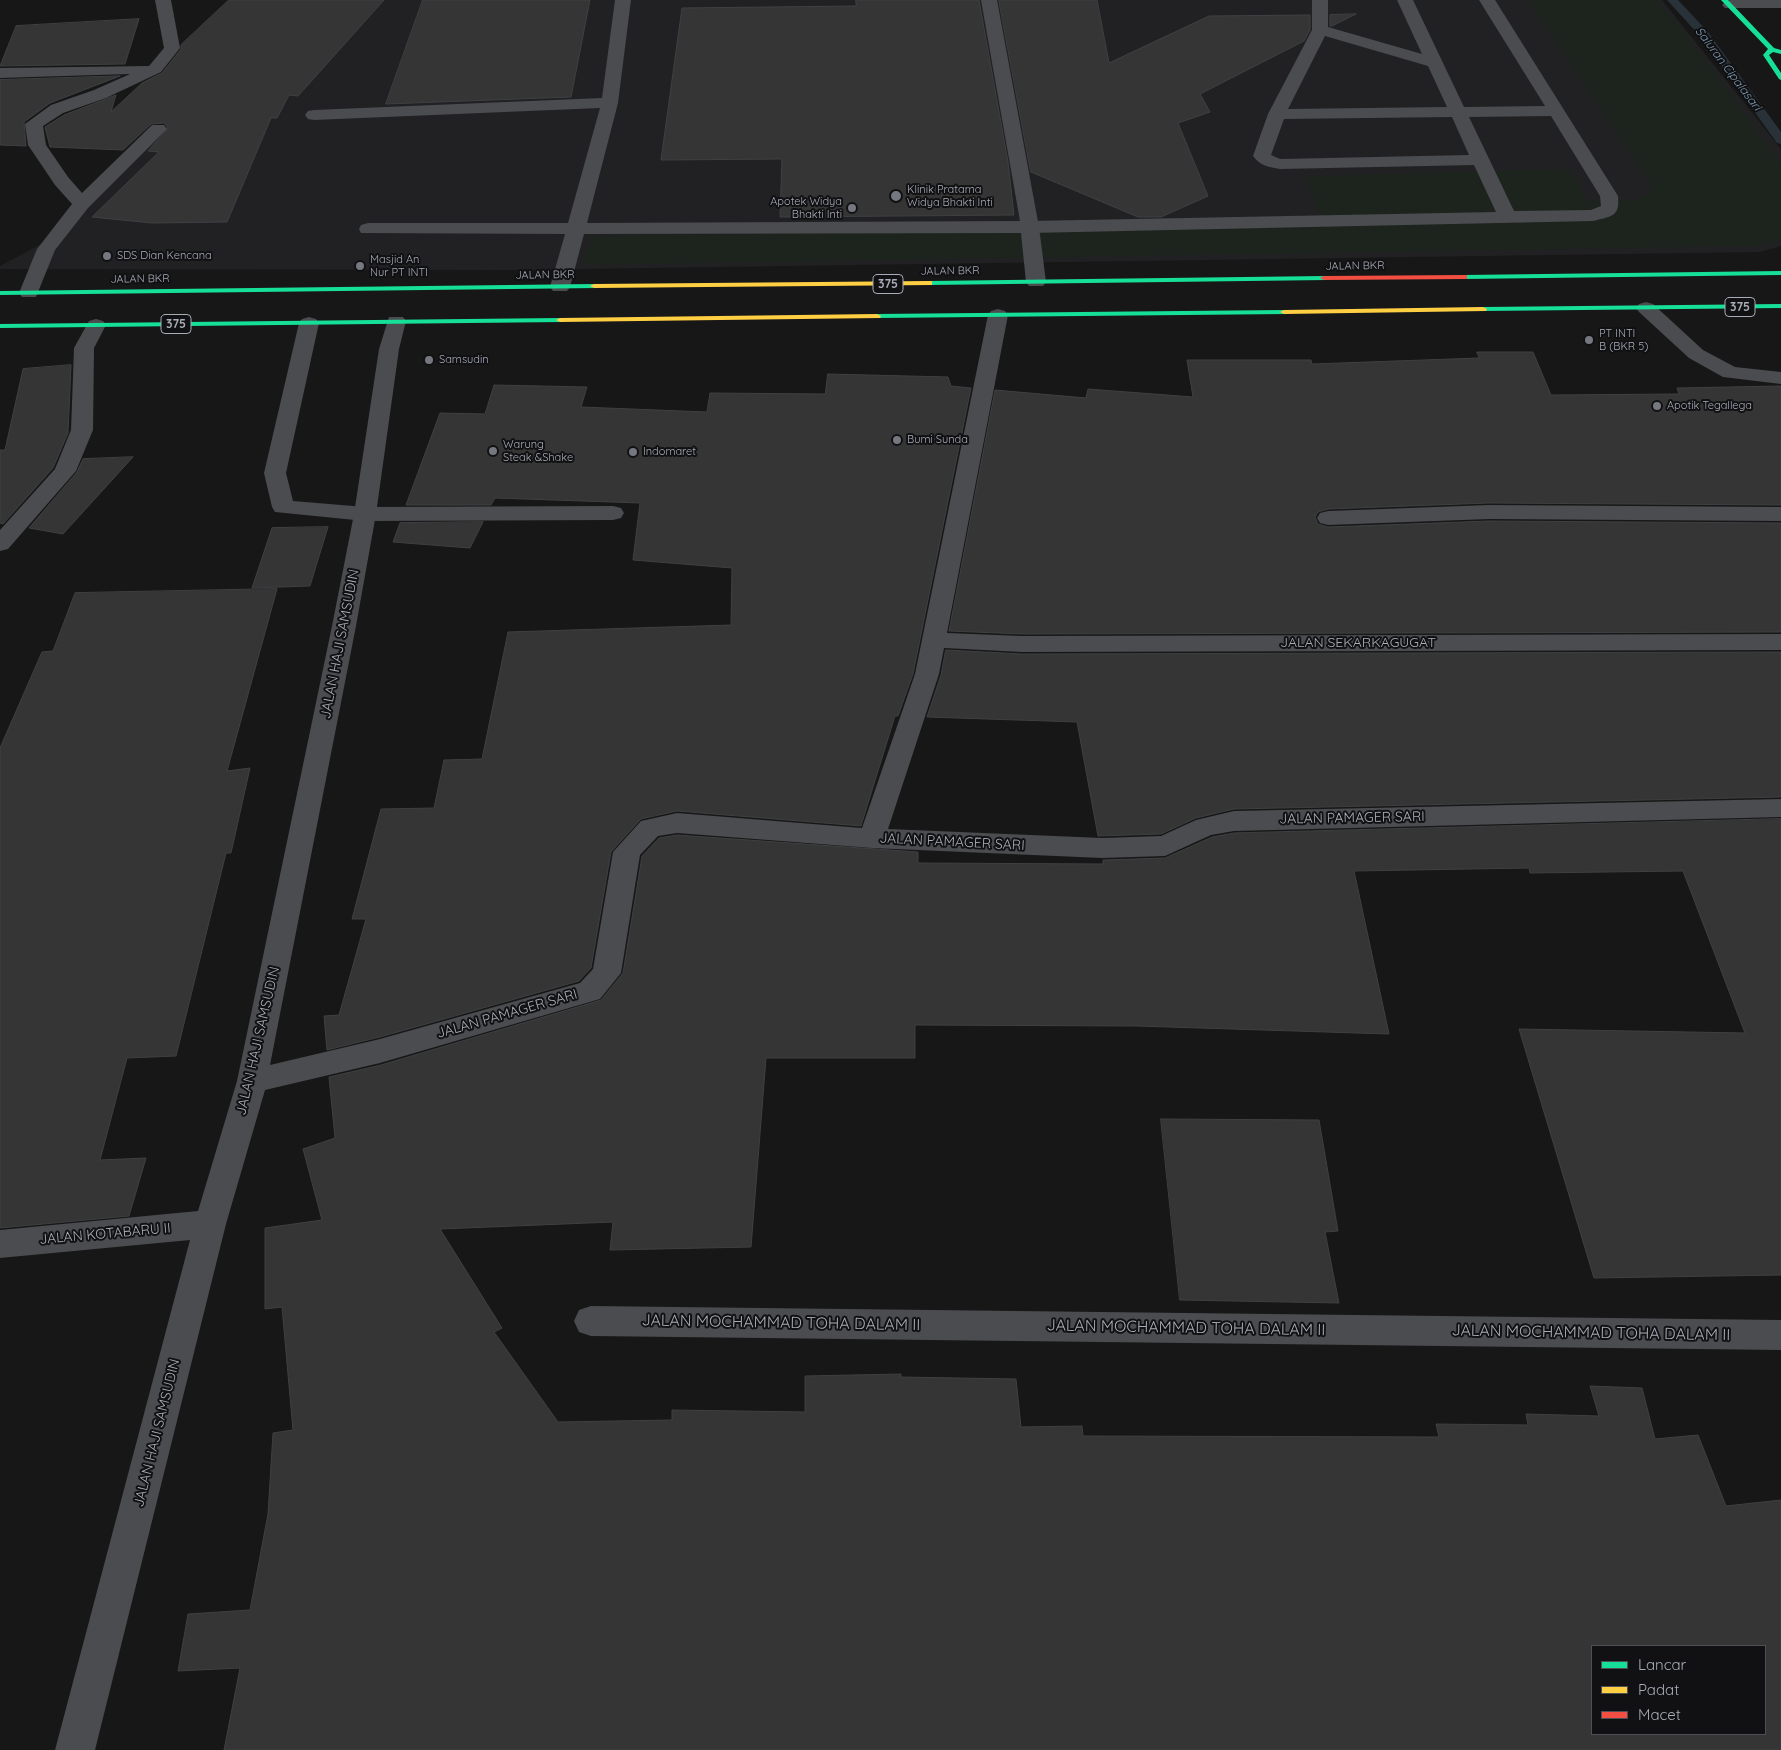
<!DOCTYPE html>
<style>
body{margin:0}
#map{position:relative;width:1781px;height:1750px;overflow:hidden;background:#171717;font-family:Quicksand,sans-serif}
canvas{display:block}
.legend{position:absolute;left:1591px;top:1645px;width:175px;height:90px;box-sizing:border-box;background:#111113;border:1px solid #4d4f55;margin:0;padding:6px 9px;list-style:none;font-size:15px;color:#a8adb8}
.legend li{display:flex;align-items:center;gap:10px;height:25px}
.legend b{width:25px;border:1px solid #4d4f55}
</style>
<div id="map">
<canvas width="1781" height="1750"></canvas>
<ul class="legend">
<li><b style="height:6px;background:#16e098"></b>Lancar</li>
<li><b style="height:6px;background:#ffcf43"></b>Padat</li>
<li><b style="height:6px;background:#f24e42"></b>Macet</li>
</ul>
</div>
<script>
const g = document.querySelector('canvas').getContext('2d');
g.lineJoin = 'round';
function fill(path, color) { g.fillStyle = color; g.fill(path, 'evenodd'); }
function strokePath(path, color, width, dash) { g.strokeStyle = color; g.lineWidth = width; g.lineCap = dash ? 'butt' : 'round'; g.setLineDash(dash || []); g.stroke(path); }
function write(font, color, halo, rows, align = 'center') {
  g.font = font + ' Quicksand,sans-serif'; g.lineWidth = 4; g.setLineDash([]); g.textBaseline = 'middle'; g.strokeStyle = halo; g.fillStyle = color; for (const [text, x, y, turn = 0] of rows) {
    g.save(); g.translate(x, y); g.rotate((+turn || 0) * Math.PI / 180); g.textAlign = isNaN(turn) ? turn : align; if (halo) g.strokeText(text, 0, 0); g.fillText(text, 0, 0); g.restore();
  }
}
fill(new Path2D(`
 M239 0H1662L1781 149V246L1760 252 511 270 0 269V266L54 237 104 186 207 87Z`), '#212123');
fill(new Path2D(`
 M1528 0H1656L1685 32 1781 164V241L1752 246 583 265 591 236 1325 227 1305 176 1569 169 1588 201 1639 200 1649 193 1651 184Z`), '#1d241e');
fill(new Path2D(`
 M1667 0H1678L1708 32 1781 132V144L1777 143 1700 36Z`), '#2a3239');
const building = new Path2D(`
 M229 0H384L298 96 289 95 277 118H271L227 222 152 223 92 217 159 152 148 151 168 128 164 123 151 124 123 150 50 147 45 127 64 115 116 95 111 112 142 83 162 73 181 49V45Z
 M423 0H590L571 97 386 104Z
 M856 0H979L1008 162 1014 215 780 217 782 159 661 160 682 8 856 6Z
 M999 0H1097L1109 63 1209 16 1310 15V30L1304 41 1200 94 1210 112 1178 123 1208 196 1161 217H1138L1031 172Z
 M1356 14 1332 26H1330V15Z
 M139 19 125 64 0 66 16 26Z
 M120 76 50 103 24 122 26 146 0 145V80Z
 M1477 352H1533L1551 395 1679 394 1677 388 1781 386V505L1489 503 1328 509 1318 512 1315 517 1318 524 1328 527 1489 521 1781 523V632L1022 634 949 631 995 390 1086 398 1088 389 1193 397 1187 360H1311L1312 364 1479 358Z
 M71 365 68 433 53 468 3 524 0 523V450H5L23 369Z
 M828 374 948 377 951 386 971 388 913 674 898 716H895L861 826 677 811 641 819 611 852 591 968 579 981 380 1037 327 1050 324 1016 339 1015 366 919H352L381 809 434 808 444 760 482 759 508 632 731 625 732 568 633 560 640 503 495 498 491 505H406L440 413 485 414 494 385 587 387 581 407 707 412 710 393 825 394Z
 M133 457 63 534 29 528 77 472 83 459Z
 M483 522 470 548 393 542 400 523Z
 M328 527 310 586 252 588 272 528Z
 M277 589 227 771 250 768 231 853H226L176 1056 127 1058 100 1160 146 1158 129 1216 0 1228V748L42 652 53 651 75 593Z
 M946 650 1022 654 1781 652V797L1234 809 1196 818 1161 834 1098 836 1077 722 927 717 941 675Z
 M1781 819V1275L1594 1278 1519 1029 1745 1033 1683 871 1530 873 1529 868 1354 871 1389 1034 1137 1026 915 1025V1058H766L751 1247 610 1250 613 1222 440 1229 502 1328 494 1332 558 1422 672 1420V1410L805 1412V1376L901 1374V1377L1016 1379 1021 1427 1082 1426 1083 1436 1439 1437 1436 1424 1528 1425 1526 1414 1599 1416 1590 1386 1642 1388 1655 1439 1698 1435 1726 1506 1781 1500V1750H224L240 1668 178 1671 188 1614 250 1610 268 1514 273 1433 293 1430 282 1307 265 1309V1228L322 1220 303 1149 335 1138 329 1077 381 1065 601 1000 623 973 642 856 659 838 677 835 918 852V863L1103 864V860L1165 858 1212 837 1234 833ZM1592 1646H1765V1734H1592Z
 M1161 1119 1319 1120 1338 1231 1325 1232 1339 1303 1180 1300Z`);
fill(building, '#353536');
strokePath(building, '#3f4043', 1);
fill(new Path2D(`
 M1312 0H1328V27L1422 54 1397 0H1413L1464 107 1545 106 1479 0H1495L1618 196C1620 217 1612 216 1593 221L1030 233 1023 231 1021 227 1023 223 1030 221 1496 212 1474 165 1280 169C1269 167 1260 166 1253 156L1268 114 1312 30ZM1325 36 1428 66 1447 107 1288 109ZM1551 116 1600 196 1601 206 1591 210 1514 211 1469 117ZM1452 117 1469 155 1280 159 1271 155 1284 119Z
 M1730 0H1781V8H1725L1722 5 1725 2Z
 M309 317 316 319 319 323 286 473 293 501 365 507 613 506 621 508 624 513 621 518 613 520 365 521 275 512 272 507 264 473 299 323 302 319Z`), '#4b4c50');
fill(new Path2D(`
 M155 0H171L180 48 161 72 106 98 63 113 43 126 46 145 68 177 82 193 152 125H164L167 129 88 208 55 250 36 297H22L19 293 37 249 72 204 55 185 28 145 25 124 51 105 94 90 130 74 0 78V68L149 66 164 48Z
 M615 0H631L618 103 587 223 1020 221 981 0H997L1039 227 1046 282 1043 286H1029L1026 282 1021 233 584 234 570 287 567 291H553L550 287 565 234 361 233 359 229 361 225 368 223H568L600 108 314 120 308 119 305 115 308 111 314 110 602 98Z
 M1646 302 1653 304 1703 350 1735 367 1781 372V384L1723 377 1689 358 1639 312 1636 308 1639 304Z
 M998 309 1005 311 1008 315 947 633 1022 636 1781 634V650L1022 652 944 648 939 674 888 829 1102 838 1161 836 1196 820 1234 811 1781 799V817L1234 831 1211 835 1165 856 1102 858 872 848 677 833 658 836 640 855 621 973 600 999 380 1063 265 1090 226 1224 95 1750H55L190 1240 0 1258V1230L198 1211 237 1081 332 626 354 514 379 349 389 317H403L406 321 399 349 376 514 356 626 270 1065 380 1039 580 983 593 969 613 852 641 821 677 813 862 828 915 674 988 315 991 311Z
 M96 319 103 321 106 325 94 348 93 430 76 471 8 549 0 551V530L55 469 71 430 74 348 89 321Z
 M1489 505 1781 507V521L1489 519 1328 525 1320 523 1317 518 1320 513 1328 511Z
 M591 1306 1781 1320V1350L591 1336 579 1332 574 1321 579 1310Z`), '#4b4c50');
fill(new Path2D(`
 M1721 0H1728L1774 48 1781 50V54L1773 52 1769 55 1781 73V80L1779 79 1763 55 1768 49Z
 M1781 271V275L1464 279 1460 277 1464 275Z
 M1324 276H1327V280L929 285 925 283 929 281Z
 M594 284H597V288L0 295V291Z
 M1781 304V308L1483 311 1479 309 1483 307Z
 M1284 310 1288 312 1287 314 877 318 873 316 877 314Z
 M560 318H563V322L0 328V324Z`), '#16e098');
fill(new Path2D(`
 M929 281H932V285L594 288 590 286 594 284Z
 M1483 307 1487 309 1486 311 1284 314 1280 312 1284 310Z
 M877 314 881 316 880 318 560 322 556 320 560 318Z`), '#ffcf43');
fill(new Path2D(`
 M1464 275H1467V279L1324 280 1320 278 1324 276Z`), '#f24e42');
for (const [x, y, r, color] of [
 [896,196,6,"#757880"],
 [852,208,5,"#757880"],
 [107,256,5,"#757880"],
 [360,266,5,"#757880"],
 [1589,340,5,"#757880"],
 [429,360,5,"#757880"],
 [1657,406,5,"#757880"],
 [897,440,5,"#757880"],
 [493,451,5,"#757880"],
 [633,452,5,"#757880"]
]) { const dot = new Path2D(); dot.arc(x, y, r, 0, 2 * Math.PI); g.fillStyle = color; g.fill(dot); strokePath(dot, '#111113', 2); }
write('11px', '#a8adb8', '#111113', [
 ["Klinik Pratama",907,190],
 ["Widya Bhakti Inti",907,203],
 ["Apotek Widya",842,202,"right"],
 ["Bhakti Inti",842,215,"right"],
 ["SDS Dian Kencana",117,256],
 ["Masjid An",370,260],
 ["Nur PT INTI",370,273],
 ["PT INTI",1599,334],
 ["B (BKR 5)",1599,347],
 ["Samsudin",439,360],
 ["Apotik Tegallega",1667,406],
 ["Bumi Sunda",907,440],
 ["Warung",503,445],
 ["Steak &Shake",503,458],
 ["Indomaret",643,452]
], 'left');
write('11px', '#a8adb8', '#111113', [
 ["JALAN BKR",1355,266,-1],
 ["JALAN BKR",950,271,-1],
 ["JALAN BKR",545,275,-1],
 ["JALAN BKR",140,279,-1]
]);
write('italic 12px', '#7f9bb3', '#111113', [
 ["Saluran Cipalasari",1728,69,53]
]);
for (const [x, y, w] of [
 [888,284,30],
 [1740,307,30],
 [176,324,30]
]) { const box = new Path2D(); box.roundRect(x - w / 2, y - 9.5, w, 19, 4); g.fillStyle = '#111113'; g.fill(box); strokePath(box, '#a8adb8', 1); }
write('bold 12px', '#a8adb8', null, [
 ["375",888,284],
 ["375",1740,307],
 ["375",176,324]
]);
write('14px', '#a8adb8', '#111113', [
 ["JALAN SEKARKAGUGAT",1358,643],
 ["JALAN HAJI SAMSUDIN",340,644,-79],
 ["JALAN PAMAGER SARI",1352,818,-1],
 ["JALAN PAMAGER SARI",952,842,3],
 ["JALAN PAMAGER SARI",507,1014,-16],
 ["JALAN HAJI SAMSUDIN",258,1041,-77],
 ["JALAN KOTABARU II",105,1234,-5],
 ["JALAN HAJI SAMSUDIN",157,1433,-76]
]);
write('16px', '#a8adb8', '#111113', [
 ["JALAN MOCHAMMAD TOHA DALAM II",781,1323,1],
 ["JALAN MOCHAMMAD TOHA DALAM II",1186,1328,1],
 ["JALAN MOCHAMMAD TOHA DALAM II",1591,1333,1]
]);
</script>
